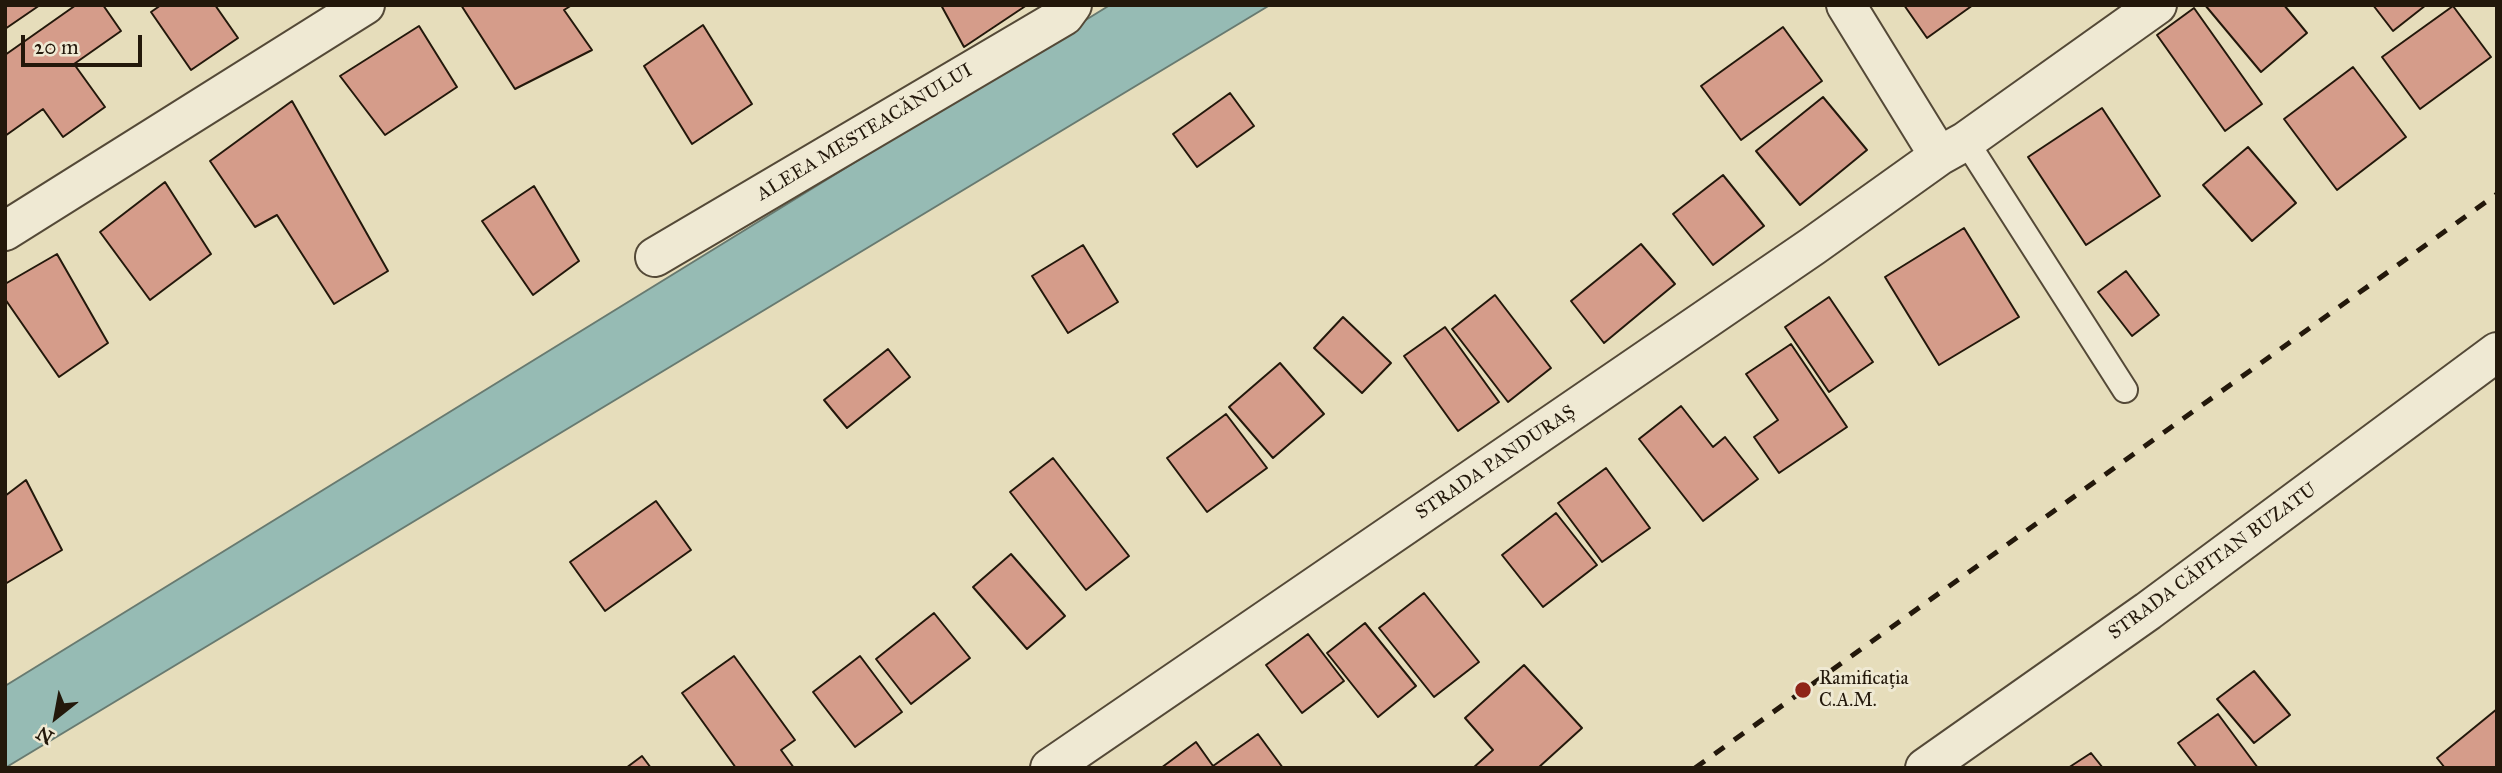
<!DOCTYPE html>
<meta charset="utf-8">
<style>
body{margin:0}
#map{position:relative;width:2502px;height:773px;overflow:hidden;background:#e6ddbb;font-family:"IM FELL Great Primer",serif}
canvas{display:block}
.frame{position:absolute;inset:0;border:7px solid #23180b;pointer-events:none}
.north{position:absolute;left:21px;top:682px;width:70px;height:70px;-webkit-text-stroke:5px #efe9d3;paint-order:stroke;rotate:211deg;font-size:19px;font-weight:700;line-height:28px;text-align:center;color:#23180b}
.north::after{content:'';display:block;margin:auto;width:24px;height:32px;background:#23180b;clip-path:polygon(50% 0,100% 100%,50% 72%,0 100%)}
.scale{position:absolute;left:21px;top:35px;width:121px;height:32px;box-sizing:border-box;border:4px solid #23180b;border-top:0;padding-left:9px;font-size:21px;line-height:24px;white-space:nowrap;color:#23180b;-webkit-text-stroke:5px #efe9d3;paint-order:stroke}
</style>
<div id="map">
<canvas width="2502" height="773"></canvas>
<div class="frame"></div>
<div class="north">N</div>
<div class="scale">20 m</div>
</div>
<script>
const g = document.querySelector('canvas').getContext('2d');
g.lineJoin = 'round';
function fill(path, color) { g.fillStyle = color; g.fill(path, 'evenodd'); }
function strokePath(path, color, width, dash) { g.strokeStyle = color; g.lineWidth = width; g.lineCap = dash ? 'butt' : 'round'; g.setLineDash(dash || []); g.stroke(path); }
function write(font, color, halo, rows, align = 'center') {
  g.font = font + ' "IM FELL Great Primer",serif'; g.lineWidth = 6; g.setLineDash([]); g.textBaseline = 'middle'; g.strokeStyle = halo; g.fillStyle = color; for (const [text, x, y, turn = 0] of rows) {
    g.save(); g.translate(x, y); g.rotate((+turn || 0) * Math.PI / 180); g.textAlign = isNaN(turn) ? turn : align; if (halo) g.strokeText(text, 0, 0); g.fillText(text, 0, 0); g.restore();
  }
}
const water = new Path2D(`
 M1110 5H1270L5 768V686Z`);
fill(water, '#96bbb4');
strokePath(water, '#687a70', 2);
const building = new Path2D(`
 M5 5H40L5 29Z
 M76 5H103L121 31 74 64 105 107 63 137 43 109 5 136V55Z
 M161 5H215L238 38 191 70 151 12Z
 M461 5H572L564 10 592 50 515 89Z
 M941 5H1027L964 47Z
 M1904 5H1973L1927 38Z
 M2205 5H2284L2307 33 2261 72Z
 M2373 5H2426L2393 31Z
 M2453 6 2491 57 2420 109 2382 57Z
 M2194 8 2262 104 2225 131 2157 35Z
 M703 25 752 104 692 144 644 66Z
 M419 26 457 87 385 135 340 76Z
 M1783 27 1822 81 1741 140 1701 86Z
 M2353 67 2406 137 2337 190 2284 119Z
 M1230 93 1254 126 1197 167 1173 134Z
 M1823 97 1867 150 1800 205 1756 151Z
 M292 101 388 271 334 304 277 215 255 227 210 161Z
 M2102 108 2160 196 2086 245 2028 157Z
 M2248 147 2296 203 2252 241 2203 185Z
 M1723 175 1764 226 1713 265 1673 214Z
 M165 182 211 254 150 300 100 232Z
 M534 186 579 261 533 295 482 221Z
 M1964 228 2019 317 1939 365 1885 277Z
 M1641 244 1675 284 1604 343 1571 301Z
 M1083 245 1118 302 1068 333 1032 276Z
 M57 254 108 343 59 377 5 299V284Z
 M2126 271 2159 315 2132 336 2098 292Z
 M1495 295 1551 368 1508 402 1452 329Z
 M1829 297 1873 362 1829 392 1785 327Z
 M1343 317 1391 363 1362 393 1314 348Z
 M1445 327 1499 402 1458 431 1404 356Z
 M1791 344 1847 427 1779 473 1754 437 1778 420 1746 374Z
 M888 349 910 377 847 428 824 400Z
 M1280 363 1324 414 1273 458 1229 407Z
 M1681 406 1713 447 1725 437 1758 479 1703 521 1639 439Z
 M1226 414 1267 468 1207 512 1167 458Z
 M1053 458 1129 556 1086 590 1010 492Z
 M1606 468 1650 528 1602 562 1558 503Z
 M26 480 62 550 5 584V496Z
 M656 501 691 550 605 611 570 562Z
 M1556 513 1597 565 1543 607 1502 555Z
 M1011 554 1065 616 1027 649 973 587Z
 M1424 593 1479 662 1434 697 1379 628Z
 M934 613 970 658 911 704 876 659Z
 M1365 623 1416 686 1378 717 1327 653Z
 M1308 634 1344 681 1302 713 1266 665Z
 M734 656 795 740 781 750 794 768H736L682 693Z
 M860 656 902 712 855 747 813 692Z
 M1524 665 1582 728 1538 768H1473L1493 750 1465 718Z
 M2254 671 2290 715 2254 743 2217 699Z
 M2497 709V768H2445L2437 758Z
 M2218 714 2258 768H2197L2178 743Z
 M1258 734 1283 768H1161L1196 742 1213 766Z
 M2091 753 2103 768H2068Z
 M642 756 651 768H626Z`);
fill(building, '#d59c8a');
strokePath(building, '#23180b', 2);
const lane = new Path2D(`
 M1966 141 2125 390`);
const street = new Path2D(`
 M1846 5 1939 156 1966 141 2157 5
 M5 231 365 5
 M655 257 1064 16 1072 5
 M1050 768 1813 246 1939 156
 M1925 768 2148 611 2497 352`);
strokePath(lane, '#544937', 28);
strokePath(street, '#544937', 42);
strokePath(lane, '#efe9d3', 24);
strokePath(street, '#efe9d3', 38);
strokePath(new Path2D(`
 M1695 768 2497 194`), '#23180b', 5, [12, 12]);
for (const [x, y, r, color] of [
 [1803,690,9,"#8f2418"]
]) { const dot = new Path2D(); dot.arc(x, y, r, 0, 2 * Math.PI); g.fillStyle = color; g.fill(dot); strokePath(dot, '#efe9d3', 2.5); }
write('19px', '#23180b', '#efe9d3', [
 ["ALEEA MESTEACĂNULUI",865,133,-31],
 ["STRADA PANDURAȘ",1496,463,-34],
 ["STRADA CĂPITAN BUZATU",2213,562,-36]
]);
write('19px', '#23180b', '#efe9d3', [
 ["Ramificația",1819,679],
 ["C.A.M.",1819,701]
], 'left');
</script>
